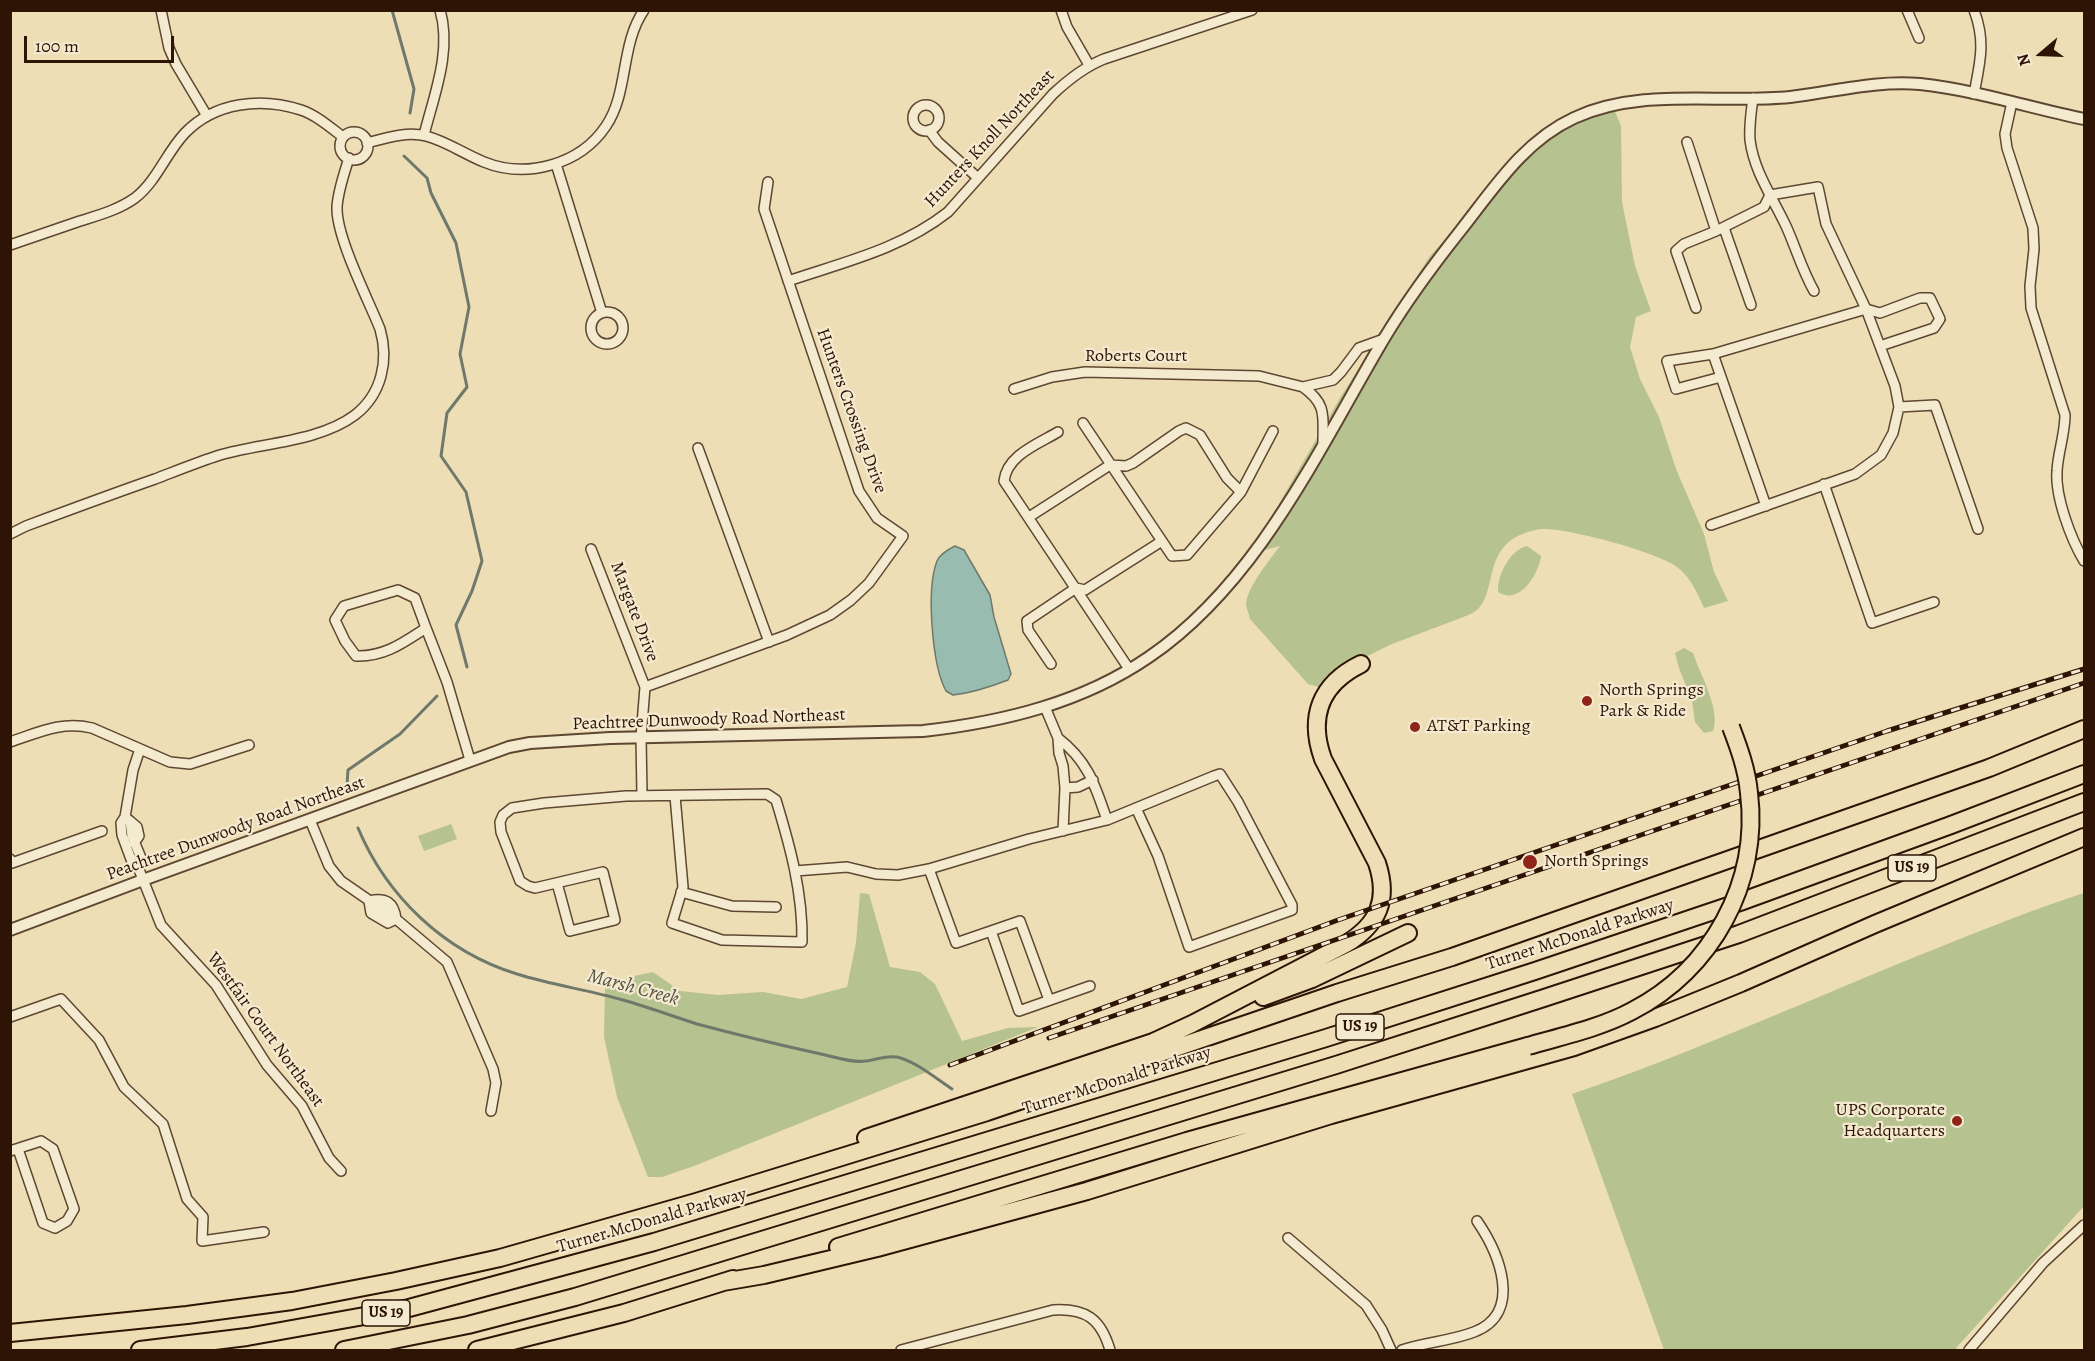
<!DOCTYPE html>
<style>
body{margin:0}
#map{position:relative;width:2095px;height:1361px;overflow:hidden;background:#eedeb6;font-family:Alegreya,serif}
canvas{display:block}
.frame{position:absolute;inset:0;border:12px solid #2e1405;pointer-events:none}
.north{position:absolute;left:2011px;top:24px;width:60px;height:60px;-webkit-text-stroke:4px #f4ead0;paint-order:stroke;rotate:251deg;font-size:16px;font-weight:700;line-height:24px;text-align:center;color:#2e1405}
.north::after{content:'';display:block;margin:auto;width:21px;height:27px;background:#2e1405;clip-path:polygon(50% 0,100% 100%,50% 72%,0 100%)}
.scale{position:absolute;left:24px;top:36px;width:150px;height:27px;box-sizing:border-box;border:3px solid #2e1405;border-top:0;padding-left:8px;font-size:18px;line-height:21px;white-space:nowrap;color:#2e1405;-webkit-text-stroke:4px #f4ead0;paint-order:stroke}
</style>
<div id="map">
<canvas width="2095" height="1361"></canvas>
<div class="frame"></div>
<div class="north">N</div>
<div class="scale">100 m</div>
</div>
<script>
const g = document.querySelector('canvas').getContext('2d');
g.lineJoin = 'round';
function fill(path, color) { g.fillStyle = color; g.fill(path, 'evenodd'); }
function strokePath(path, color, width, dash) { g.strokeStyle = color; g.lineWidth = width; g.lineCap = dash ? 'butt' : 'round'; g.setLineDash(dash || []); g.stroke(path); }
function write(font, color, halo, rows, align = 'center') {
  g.font = font + ' Alegreya,serif'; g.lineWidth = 4.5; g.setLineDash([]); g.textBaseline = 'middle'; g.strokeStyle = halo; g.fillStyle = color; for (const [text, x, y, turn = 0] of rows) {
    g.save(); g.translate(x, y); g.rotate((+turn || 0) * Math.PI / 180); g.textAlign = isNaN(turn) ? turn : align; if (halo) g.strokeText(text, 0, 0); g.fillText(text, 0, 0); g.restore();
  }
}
fill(new Path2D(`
 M1614 109 1621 126 1622 202 1635 266 1651 311 1636 317 1630 347 1640 379 1659 417 1676 469 1704 534 1714 572 1728 601 1704 608C1697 592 1691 578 1677 567 1658 552 1565 527 1541 529 1532 530 1518 535 1511 540 1486 559 1495 591 1478 609 1475 612 1470 614 1466 616L1392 644 1351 664 1319 687 1308 684 1250 619C1249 614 1247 609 1246 605 1246 589 1270 559 1280 546L1250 554 1340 398 1430 256 1540 135Z
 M1527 546 1541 556C1539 574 1519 606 1498 592 1497 575 1510 550 1527 546Z
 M1684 648 1693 653C1700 674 1721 710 1713 731L1704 733 1695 722 1692 701 1679 668 1675 653Z
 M451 824 457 839 424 851 418 836Z
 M860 893 869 894 890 967 920 972 935 984 962 1041 1008 1028 1038 1027 694 1166 662 1177H648L617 1097 604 1037 605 988 634 976 653 972 680 991 718 995 763 992 801 999 847 987 856 943Z
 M2084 893V1206L1957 1347 1956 1350H1664L1572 1094C1695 1052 1815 997 1935 949 1985 929 2034 909 2084 893Z`), '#b6c290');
const water = new Path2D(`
 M955 546 964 550 990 595 994 617 1011 674 1008 680C990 687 972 693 953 695L946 691C932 665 926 589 937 561 940 554 947 550 955 546Z`);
fill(water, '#99bcb0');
strokePath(water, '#6e796c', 1.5);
strokePath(new Path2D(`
 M392 10 414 89 410 113
 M404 156 427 178 431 193 456 243 469 307 460 354 467 387 447 413 441 456 466 492 482 561 472 591 456 625 467 667
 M347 785 348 770 400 734 437 696
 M358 828C387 897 445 952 517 974 552 985 588 990 623 1000 648 1007 672 1016 697 1024 738 1035 780 1045 821 1054 835 1057 851 1063 866 1061 877 1060 885 1055 897 1057 917 1062 935 1078 952 1089`), '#6e796c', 3);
const minor = new Path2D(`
 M161 10 169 48 176 64 207 116
 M1061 10 1067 27 1089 65
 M1907 10 1919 38
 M1974 10C1986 42 1980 62 1974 94
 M1753 98C1751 112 1749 126 1750 140 1754 172 1773 198 1786 226 1796 248 1802 270 1814 291
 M2012 102 2005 134 2007 148 2033 228 2034 249 2030 286 2031 308 2065 415C2065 434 2058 452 2057 471 2055 497 2071 539 2084 561
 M913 118a13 13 0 1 1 26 0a13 13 0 1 1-26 0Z
 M929 130 938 142 978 178
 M340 146a14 14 0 1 1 28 0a14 14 0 1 1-28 0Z
 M424 135C434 95 452 51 440 10
 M1687 142 1716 231
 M367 143C386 138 407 131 426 136 446 141 464 154 484 162 526 179 580 165 606 126 629 92 620 45 644 10
 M556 164 602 313
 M1724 228 1751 305
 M10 245C34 237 57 229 80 221 99 215 118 210 135 198 157 181 166 153 185 133 215 102 261 97 301 110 316 115 330 127 343 137
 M788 281C844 262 901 249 948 212L1053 94C1069 79 1084 67 1104 59L1252 10
 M1696 308 1676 251 1684 244 1716 231 1764 207 1770 195 1818 187 1826 224 1866 309 1895 386 1899 407 1893 433 1881 455 1855 474 1711 525
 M591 328a16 16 0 1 1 32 0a16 16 0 1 1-32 0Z
 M1713 354 1667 361 1676 389 1721 377
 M1014 389 1052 377 1085 372 1259 376 1303 387
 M1899 407 1935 405 1978 529
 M1083 423 1172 556 1187 555 1241 492 1273 431
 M1058 432C1038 444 1007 455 1004 481L1129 669
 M1323 443C1323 416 1327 404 1303 387L1333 380 1341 372 1359 348 1384 339
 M698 448 769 642
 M1824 484 1872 623 1934 602
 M1766 506 1713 354 1866 309 1880 313 1920 298H1930L1940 319 1934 328 1880 346
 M1029 517 1110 465 1126 466 1133 463 1179 431 1186 428 1200 435 1227 478 1241 492
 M10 534 26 526C69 510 112 494 155 479 176 471 198 462 220 455 261 443 319 442 355 415 382 394 389 360 380 329 368 299 336 237 337 207 338 191 344 174 349 158
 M591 549 645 687 641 737 642 795
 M398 590 415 598 426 628C403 643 384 657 356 656L345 641 335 620 344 606Z
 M426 628 447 682 470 760
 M1051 664 1028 630 1027 621 1076 588 1085 590 1162 541
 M645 687 787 635 830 615 851 600 869 583 903 536 877 518 859 491 764 209 768 182
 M1045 707 1058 738 1059 753 1063 766 1065 788 1063 831
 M1058 738C1088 761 1095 785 1107 820
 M10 742C40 732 61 721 92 728L170 762 190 764 249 745
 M140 749 133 770 125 817 121 823 122 835 132 862 138 867 161 925 216 985 267 1065 302 1106 329 1158 341 1171
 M1065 788 1078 787 1093 780
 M125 817 130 821 132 836 141 858 138 867
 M310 820 329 866 341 881 396 919 447 962 493 1069 496 1083 491 1111
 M130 821 137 827 139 836 134 843
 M10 859 12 863 102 831
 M929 869 956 943 991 931 1019 1011 1090 986
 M795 871 847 867 876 874 898 875 929 869 1029 839 1107 820 1214 776 1220 774 1238 802 1292 905V910L1189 947 1158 856 1136 808
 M557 883 570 931 615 920 603 872 535 888 528 886 520 881 501 832 500 822 503 815 512 808 544 803 626 796 767 794 776 800C790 846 803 893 802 942L722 940 672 923 683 887 675 796
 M681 892 732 906 776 907
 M369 901 371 913 388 923 396 919
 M369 901C385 897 394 902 396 919
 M991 931 1020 921 1049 1000
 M10 1017 61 999 99 1040 124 1087 163 1124 187 1199 203 1217 202 1241 264 1232
 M10 1151 41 1141 53 1149 74 1209 67 1221 55 1228 43 1223 18 1149
 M1288 1238 1366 1305 1382 1330 1391 1350
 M901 1350 1053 1310C1086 1308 1101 1319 1110 1350
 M1402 1350C1425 1342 1451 1341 1474 1332 1524 1313 1499 1253 1477 1221
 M1969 1350 2043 1263 2084 1225`);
const tertiary = new Path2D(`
 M10 930 143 880 509 747 530 743 610 738 923 731C1003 722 1082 703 1149 657 1259 582 1319 448 1385 337 1408 299 1434 264 1461 230 1494 188 1524 141 1574 118 1641 87 1718 104 1790 97 1833 92 1876 80 1920 84 1976 90 2030 108 2084 119`);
const motorway = new Path2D(`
 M1263 997 1312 979 1408 933
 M866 1138 1153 1042 1192 1024 1346 944C1379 924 1389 899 1377 863L1323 759C1308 717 1320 684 1361 664
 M838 1247 1187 1141 1528 1046
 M723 1282 764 1275 877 1248 1087 1191 1331 1115 1574 1047 1655 1018 1741 983 1875 924 2084 837
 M10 1333 187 1315 292 1301 396 1281 500 1258 696 1202 987 1112 1337 993 1452 957 1989 768 2084 729
 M140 1350 247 1337 409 1308 654 1242 1326 1038 1535 971 1740 902 1951 825 2084 774
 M344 1350 468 1325 575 1297 1336 1065 1544 998 1739 934 2084 802
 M477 1350 624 1313 733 1279`);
strokePath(minor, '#5e4631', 12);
strokePath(tertiary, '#5e4631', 14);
strokePath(motorway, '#2e1405', 20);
strokePath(minor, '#f4ead0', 9);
strokePath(tertiary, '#f4ead0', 10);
strokePath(motorway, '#eedeb6', 16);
const rail = new Path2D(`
 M1049 1038 2084 683
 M950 1065 1338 920 1887 731 2084 669`);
strokePath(rail, '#2e1405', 5);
strokePath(rail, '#f4ead0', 3, [9]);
const motorwayBridge = new Path2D(`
 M1528 1046C1563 1036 1600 1028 1632 1011 1712 970 1760 882 1749 793 1747 770 1739 748 1731 727`);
strokePath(motorwayBridge, '#2e1405', 20, []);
strokePath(motorwayBridge, '#eedeb6', 16);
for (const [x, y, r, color] of [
 [1587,701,6,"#8f2418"],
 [1415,727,6,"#8f2418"],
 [1530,862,8,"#8f2418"],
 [1957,1121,6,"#8f2418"]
]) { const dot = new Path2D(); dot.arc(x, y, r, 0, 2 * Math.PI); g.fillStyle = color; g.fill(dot); strokePath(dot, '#f4ead0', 2); }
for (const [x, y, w] of [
 [1912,868,48],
 [1360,1027,48],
 [386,1313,48]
]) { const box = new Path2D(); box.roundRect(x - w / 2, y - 13, w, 26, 4.5); g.fillStyle = '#f4ead0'; g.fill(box); strokePath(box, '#2e1405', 1.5); }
write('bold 16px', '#2e1405', null, [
 ["US 19",1912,868],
 ["US 19",1360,1027],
 ["US 19",386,1313]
]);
write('18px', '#2e1405', '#f4ead0', [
 ["Hunters Knoll Northeast",990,139,-47],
 ["Roberts Court",1136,357],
 ["Hunters Crossing Drive",851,411,70],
 ["Margate Drive",634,612,69],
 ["Peachtree Dunwoody Road Northeast",709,720,-2],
 ["Peachtree Dunwoody Road Northeast",236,829,-20],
 ["Turner McDonald Parkway",1580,935,-18],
 ["Westfair Court Northeast",265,1030,54],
 ["Turner McDonald Parkway",1117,1081,-17],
 ["Turner McDonald Parkway",652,1221,-16]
]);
write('18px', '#2e1405', '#f4ead0', [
 ["North Springs",1599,691],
 ["Park & Ride",1599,712],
 ["AT&T Parking",1427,727],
 ["North Springs",1544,862],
 ["UPS Corporate",1945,1111,"right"],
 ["Headquarters",1945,1132,"right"]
], 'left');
write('italic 20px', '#534f41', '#f4ead0', [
 ["Marsh Creek",633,988,15]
]);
</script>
